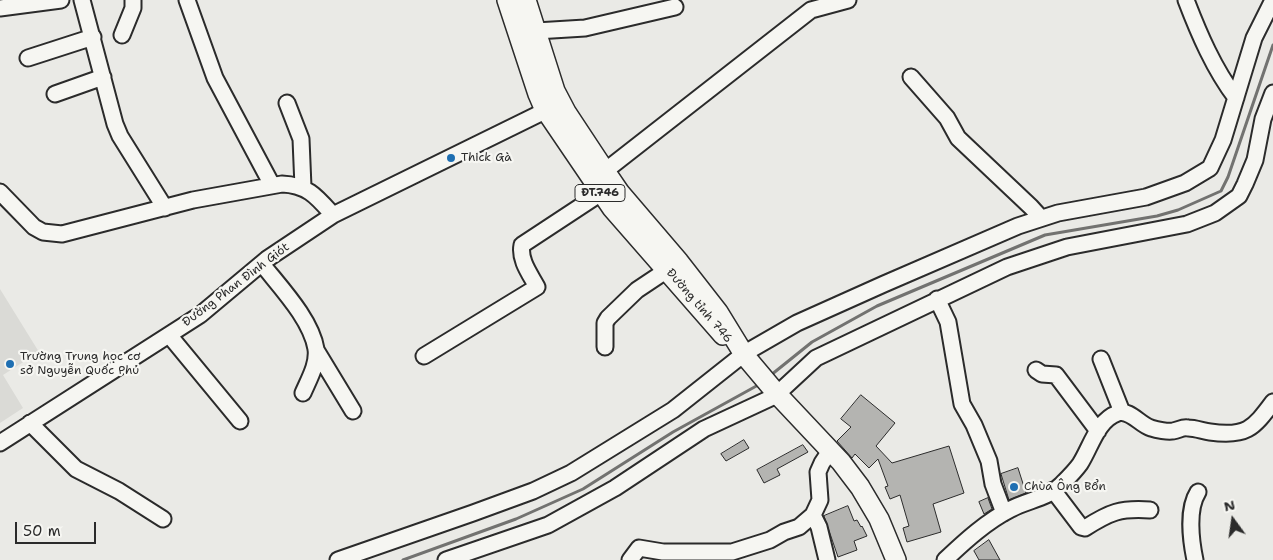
<!DOCTYPE html>
<meta charset="utf-8">
<style>
body{margin:0}
#map{position:relative;width:1273px;height:560px;overflow:hidden;background:#eaeae6;font-family:"Shantell Sans",sans-serif}
canvas{display:block}
.north{position:absolute;left:1208px;top:495px;width:50px;height:50px;-webkit-text-stroke:4px #f6f6f2;paint-order:stroke;rotate:346deg;font-size:14px;font-weight:700;line-height:20px;text-align:center;color:#2b2b2b}
.north::after{content:'';display:block;margin:auto;width:18px;height:22px;background:#2b2b2b;clip-path:polygon(50% 0,100% 100%,50% 72%,0 100%)}
.scale{position:absolute;left:15px;top:522px;width:81px;height:22px;box-sizing:border-box;border:2px solid #2b2b2b;border-top:0;padding-left:6px;font-size:15px;line-height:18px;white-space:nowrap;color:#2b2b2b;-webkit-text-stroke:4px #f6f6f2;paint-order:stroke}
</style>
<div id="map">
<canvas width="1273" height="560"></canvas>
<div class="north">N</div>
<div class="scale">50 m</div>
</div>
<script>
const g = document.querySelector('canvas').getContext('2d');
g.lineJoin = 'round';
function fill(path, color) { g.fillStyle = color; g.fill(path, 'evenodd'); }
function strokePath(path, color, width, dash) { g.strokeStyle = color; g.lineWidth = width; g.lineCap = dash ? 'butt' : 'round'; g.setLineDash(dash || []); g.stroke(path); }
function write(font, color, halo, rows, align = 'center') {
  g.font = font + ' "Shantell Sans",sans-serif'; g.lineWidth = 4.5; g.setLineDash([]); g.textBaseline = 'middle'; g.strokeStyle = halo; g.fillStyle = color; for (const [text, x, y, turn = 0] of rows) {
    g.save(); g.translate(x, y); g.rotate((+turn || 0) * Math.PI / 180); g.textAlign = isNaN(turn) ? turn : align; if (halo) g.strokeText(text, 0, 0); g.fillText(text, 0, 0); g.restore();
  }
}
fill(new Path2D(`
 M0 289 39 352 3 375 23 408 0 423Z`), '#dadad6');
strokePath(new Path2D(`
 M771 375 812 342 877 306 1045 235 1157 216 1178 210 1221 191 1228 177 1273 45
 M403 560 516 519 583 489 673 432 760 384`), '#727270', 3);
const building = new Path2D(`
 M861 395 895 423 876 446 892 463 949 446 964 493 933 504 941 532 907 542 903 528 909 526 900 495 890 499 885 487 888 486 878 459 869 468 855 454 852 458 837 441 851 427 841 419Z
 M744 440 749 448 726 461 721 454Z
 M803 445 808 452 777 469 780 475 764 483 757 470Z
 M1018 468 1026 493 1009 500 1001 474Z
 M988 498 992 509 984 514 979 502Z
 M848 506 854 521 857 520 861 527 862 526 867 536 854 541 857 550 838 557 824 516Z
 M989 540 1000 560H979L974 551Z`);
fill(building, '#b4b4b1');
strokePath(building, '#2b2b2b', 1);
const minor = new Path2D(`
 M82 0 115 124 120 136 165 208
 M187 0 215 78 272 185
 M1186 0C1199 34 1214 69 1236 98
 M0 8 61 0
 M536 31 585 28 675 7
 M122 35 133 8V0
 M28 58 93 37
 M911 77 947 118 958 138 1031 207 1041 218
 M55 94 103 77
 M287 103 301 139 303 187
 M605 171 811 10 848 0
 M0 192 34 227 43 232 62 234 193 200 282 184C308 185 317 197 333 215
 M262 264C280 287 311 319 316 349 318 364 309 379 303 393
 M937 299 948 322 962 404 974 425 989 461 993 484 1004 513
 M169 335 240 421
 M605 347V323L608 318 637 290 667 270
 M316 350 353 411
 M424 356 537 287C530 274 519 260 522 245L601 193
 M1101 359 1122 412
 M1036 370 1042 374 1056 375 1098 431
 M30 423 76 469 119 491 163 519
 M0 443 200 315 267 259 333 215 555 106
 M1053 490 1081 527 1085 528C1110 512 1120 508 1150 510
 M813 515 819 527 827 560
 M338 560 473 513 533 491 571 473 673 410 745 353 797 323 884 284 1018 226 1058 213 1146 197 1185 183 1210 168 1223 140 1254 38 1273 0
 M446 560 548 525 615 488 704 429 775 396 816 358 1007 267 1067 247 1187 224 1215 213 1239 196 1245 184 1255 160 1263 119 1273 93
 M630 560 639 548 663 552H732L770 540 784 532 799 527 813 515 820 500 818 472 822 463 830 451
 M945 560C965 541 987 521 1011 509 1028 500 1049 498 1062 484 1068 478 1075 471 1080 464 1091 447 1097 420 1118 413 1130 409 1140 425 1151 428 1157 430 1168 432 1173 431 1179 430 1182 427 1188 428 1195 428 1203 431 1210 432 1246 437 1253 429 1273 402
 M1195 560C1191 541 1187 509 1198 492`);
const major = new Path2D(`
 M507 0 538 94 544 108 612 208 723 335
 M526 0 555 91 566 112 605 171 620 193 679 262 718 312 745 356 777 394 841 462 860 487 879 519 896 560`);
strokePath(minor, '#2b2b2b', 19);
strokePath(major, '#2b2b2b', 22);
strokePath(minor, '#f6f6f2', 15);
strokePath(major, '#f6f6f2', 19);
for (const [x, y, r, color] of [
 [451,158,5,"#1f6fb2"],
 [10,364,5,"#1f6fb2"],
 [1014,487,5,"#1f6fb2"]
]) { const dot = new Path2D(); dot.arc(x, y, r, 0, 2 * Math.PI); g.fillStyle = color; g.fill(dot); strokePath(dot, '#f6f6f2', 2); }
for (const [x, y, w] of [
 [600,193,50]
]) { const box = new Path2D(); box.roundRect(x - w / 2, y - 8.5, w, 17, 4); g.fillStyle = '#f6f6f2'; g.fill(box); strokePath(box, '#2b2b2b', 1); }
write('bold 11px', '#2b2b2b', null, [
 ["ĐT.746",600,193]
]);
write('12px', '#2b2b2b', '#f6f6f2', [
 ["Thick Gà",461,158],
 ["Trường Trung học cơ",20,357],
 ["sở Nguyễn Quốc Phú",20,371],
 ["Chùa Ông Bổn",1024,487]
], 'left');
write('12px', '#2b2b2b', '#f6f6f2', [
 ["Đường Phan Đình Giót",236,285,-37],
 ["Đường tỉnh 746",699,306,49]
]);
</script>
